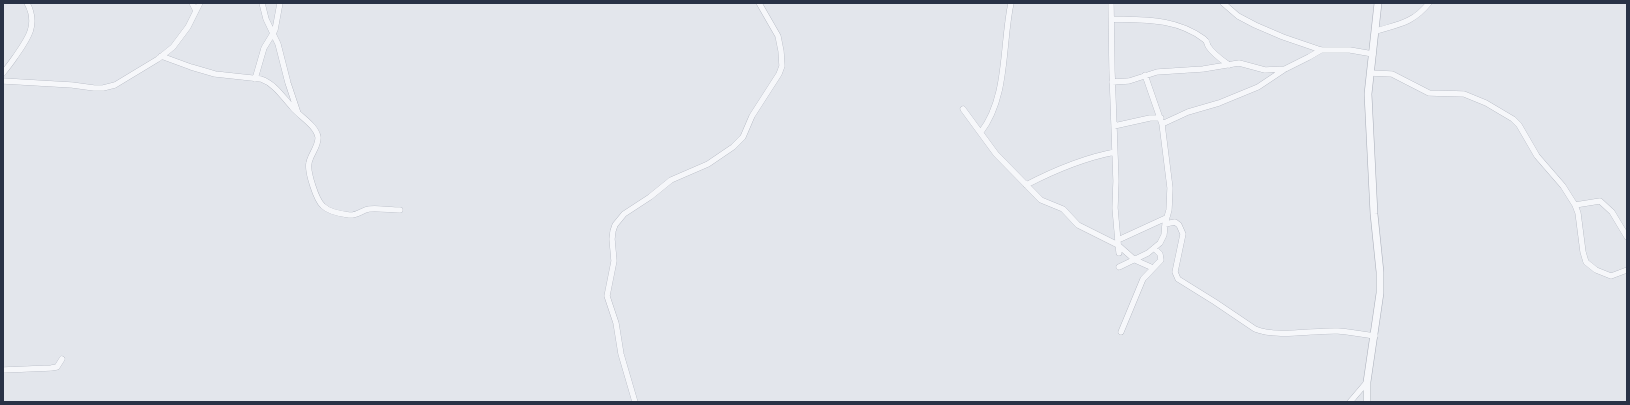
<!DOCTYPE html>
<style>
body{margin:0}
#map{position:relative;width:1630px;height:405px;overflow:hidden;background:#e3e6ec;font-family:"Public Sans",sans-serif}
canvas{display:block}
.frame{position:absolute;inset:0;border:4px solid #293246;pointer-events:none}
</style>
<div id="map">
<canvas width="1630" height="405"></canvas>
<div class="frame"></div>
</div>
<script>
const g = document.querySelector('canvas').getContext('2d');
g.lineJoin = 'round';
function strokePath(path, color, width, dash) { g.strokeStyle = color; g.lineWidth = width; g.lineCap = dash ? 'butt' : 'round'; g.setLineDash(dash || []); g.stroke(path); }
const minor = new Path2D(`
 M192 3 196 11
 M262 3 266 19 278 44 288 83 298 113
 M1111 3 1112 71 1116 181 1115 208 1119 253
 M1223 3 1238 16 1255 25 1283 37 1321 50H1350L1373 54
 M1112 19C1144 20 1176 18 1204 39 1207 41 1207 43 1208 46 1213 54 1222 60 1229 65
 M1376 31C1399 24 1413 23 1429 3
 M161 56 191 67 215 74 261 79C275 84 282 96 292 107 299 116 316 125 318 137 319 146 310 155 309 163 307 171 316 200 323 206 328 211 341 214 349 215 357 216 362 210 369 209 379 208 390 210 400 210
 M3 73C7 68 11 63 15 57 27 40 39 25 27 3
 M1370 73 1392 74 1429 93 1464 94 1486 103 1513 119 1519 125 1537 156 1563 186 1575 205 1578 213 1583 252 1586 262 1596 270 1611 276 1627 270
 M255 79 264 48 275 30 280 3
 M3 81 72 85 94 88H103L115 85 158 59 173 47 188 27 200 3
 M1112 82 1129 81 1157 72 1203 69 1239 63 1265 70 1285 69
 M963 109 996 154 1041 200 1063 209 1078 225 1118 245 1135 260 1153 268
 M1162 124 1188 112 1219 103 1258 87 1285 69 1309 57 1321 50
 M1114 126 1150 118H1161
 M981 132C1008 97 1002 45 1011 3
 M1026 185C1055 170 1083 158 1115 152
 M1575 205 1600 201 1612 212 1627 237
 M1165 224 1175 222 1179 225 1183 234 1175 272 1178 279 1215 302 1255 329C1277 338 1314 330 1338 331 1350 332 1362 334 1375 336
 M1118 240 1166 218
 M1119 267 1148 253 1160 243 1164 235 1165 224 1169 210 1170 188 1162 124 1145 75
 M1121 332 1143 279 1161 260 1160 254 1154 248
 M3 370 51 368 57 367 62 359
 M635 402 621 354 616 323 607 296 614 261 612 239 613 231 615 225 624 214 650 197 671 180 708 164 733 147 743 137 752 116 779 74 782 66 781 51 778 36 759 3
 M1350 402 1367 382`);
const tertiary = new Path2D(`
 M1367 402V382L1380 293V272L1374 214 1368 94 1378 3`);
strokePath(minor, '#a7acb7', 6);
strokePath(tertiary, '#a7acb7', 8);
strokePath(minor, '#f6f7fa', 5.5);
strokePath(tertiary, '#f6f7fa', 7);
</script>
